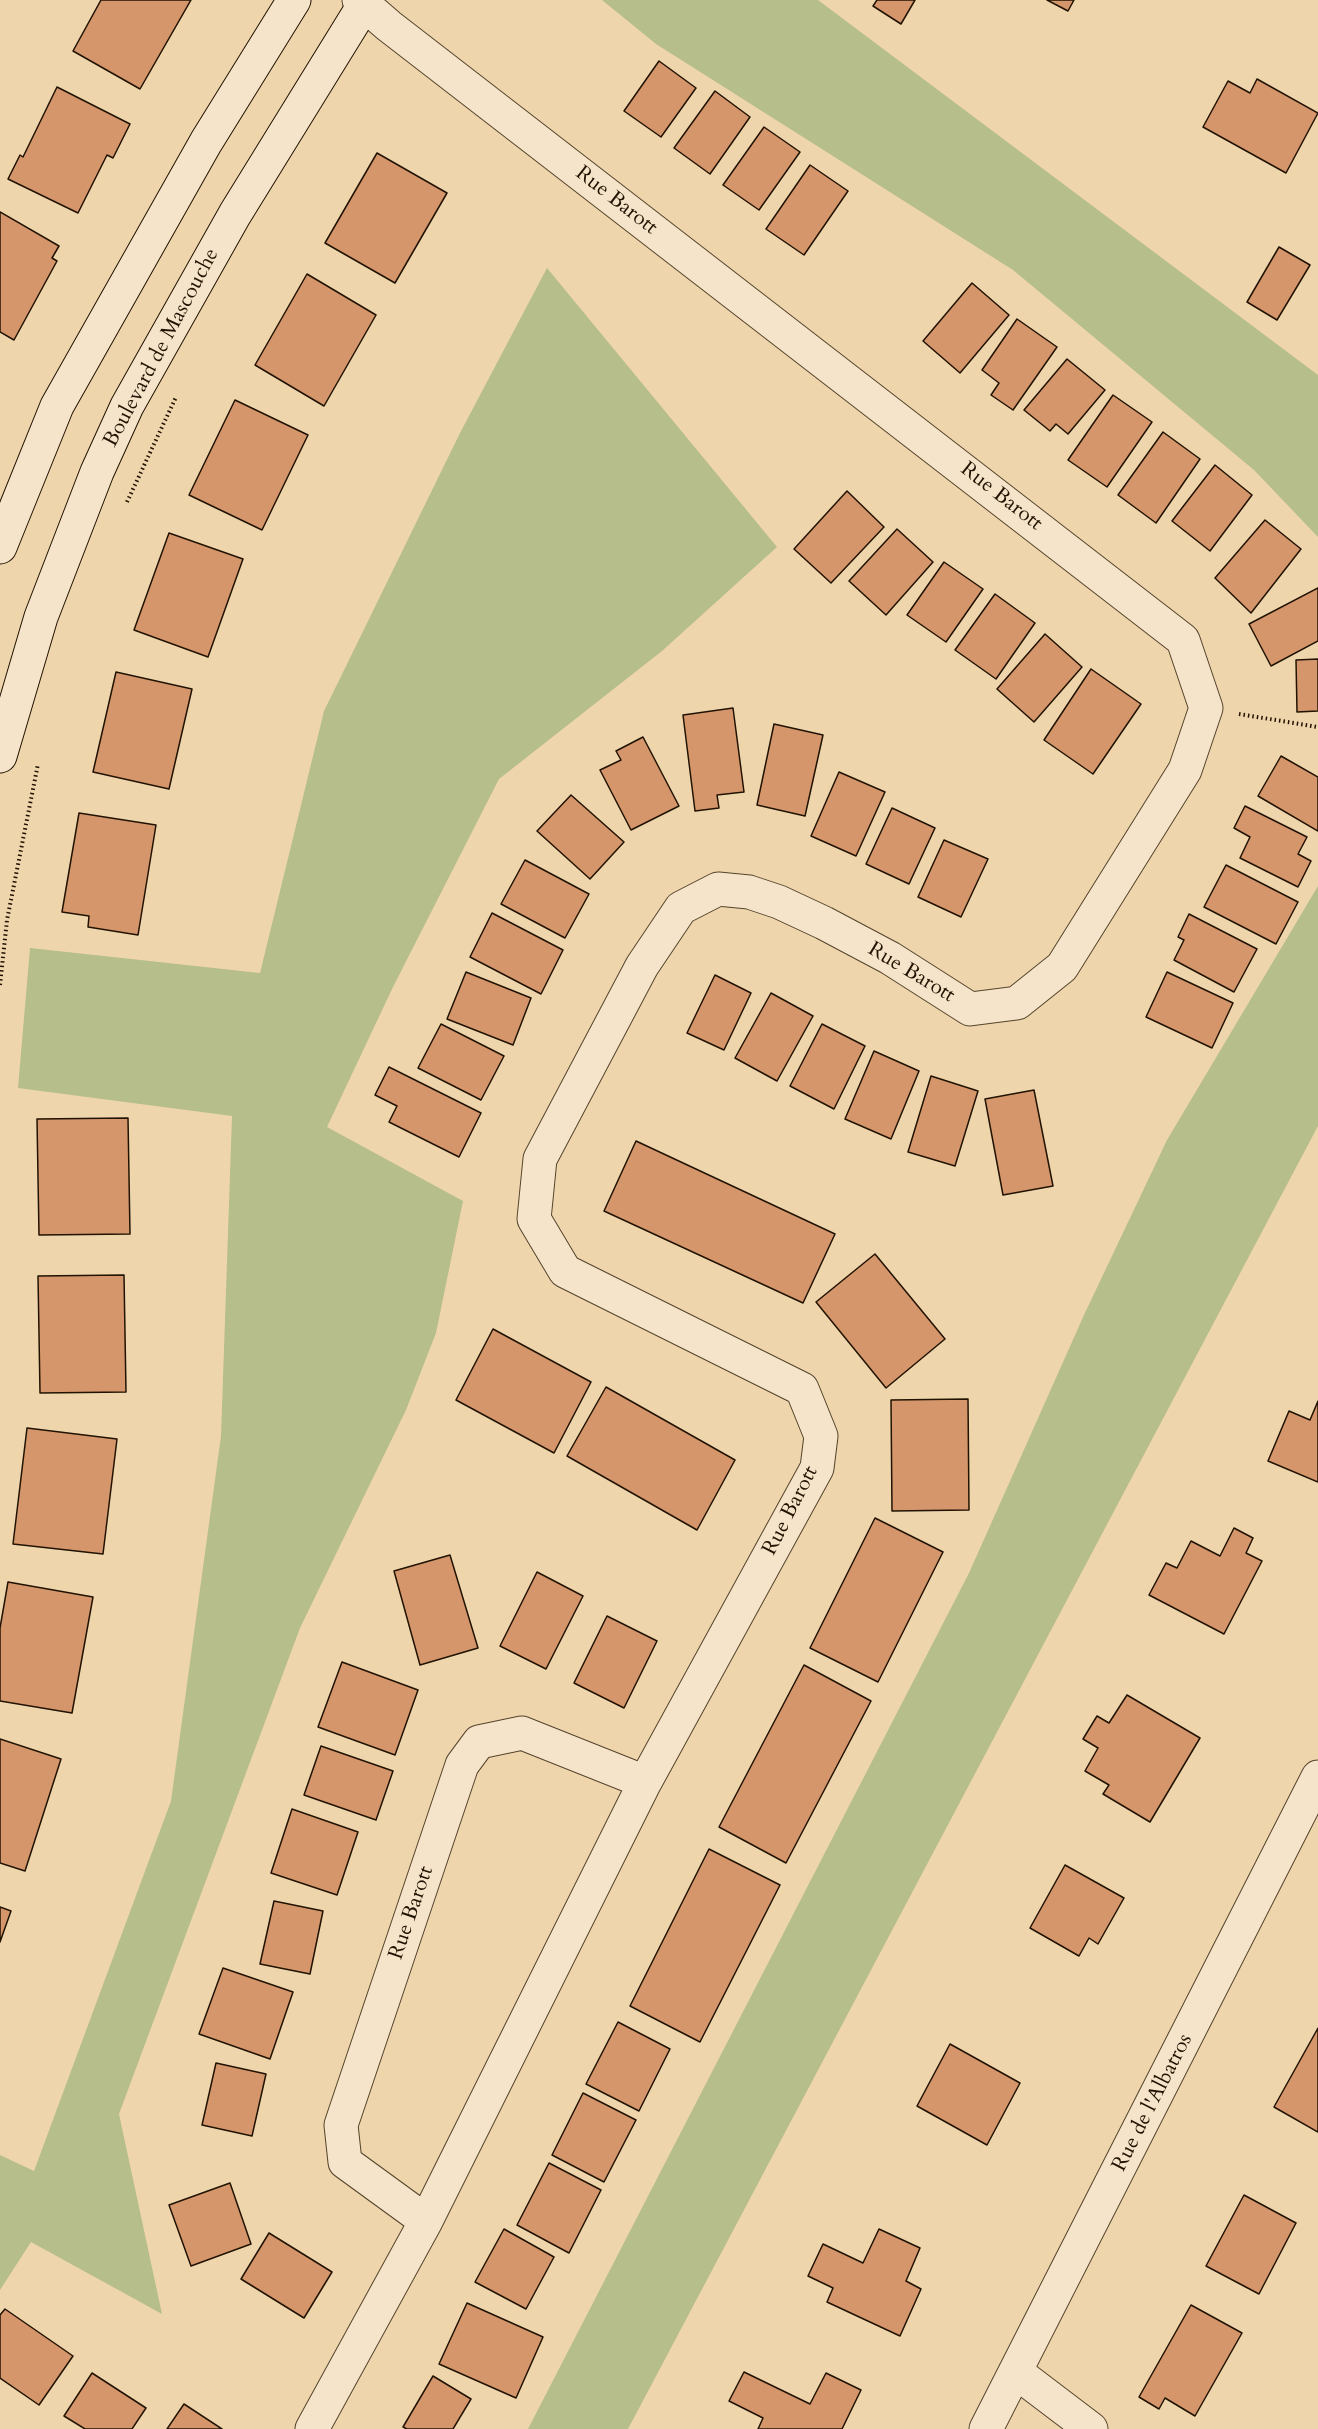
<!DOCTYPE html>
<style>
body{margin:0}
canvas{display:block;background:#efd5ac}
</style>
<canvas width="1318" height="2429"></canvas>
<script>
const g = document.querySelector('canvas').getContext('2d');
g.lineJoin = 'round';
function fill(path, color) { g.fillStyle = color; g.fill(path, 'evenodd'); }
function strokePath(path, color, width, dash) { g.strokeStyle = color; g.lineWidth = width; g.lineCap = dash ? 'butt' : 'round'; g.setLineDash(dash || []); g.stroke(path); }
function write(font, color, halo, rows, align = 'center') {
  g.font = font + ' Cardo,serif'; g.lineWidth = 5; g.setLineDash([]); g.textBaseline = 'middle'; g.strokeStyle = halo; g.fillStyle = color; for (const [text, x, y, turn = 0] of rows) {
    g.save(); g.translate(x, y); g.rotate((+turn || 0) * Math.PI / 180); g.textAlign = isNaN(turn) ? turn : align; if (halo) g.strokeText(text, 0, 0); g.fillText(text, 0, 0); g.restore();
  }
}
fill(new Path2D(`
 M602 0H818L1318 375V537L1254 470 1013 270 656 44Z
 M547 268 777 547 662 651 499 779 393 987 327 1127 463 1201 436 1333 406 1410 300 1628 119 2114 162 2314 31 2242 0 2290V2155L34 2171 171 1801 221 1436 232 1116 18 1088 30 948 260 973 324 711 460 433Z
 M1318 886V1126L628 2429H528L969 1573 1084 1315 1167 1140Z`), '#b6be8c');
const building = new Path2D(`
 M101 0H191L140 89 73 51Z
 M877 0H915L901 24 873 6Z
 M1047 0H1074L1068 11Z
 M659 61 696 88 661 137 624 111Z
 M1257 79 1318 113 1286 173 1203 127 1228 81 1250 93Z
 M57 87 130 124 113 158 107 155 78 213 8 179 20 155 23 157Z
 M715 91 750 117 710 174 674 148Z
 M764 127 800 152 759 210 723 185Z
 M377 153 447 193 395 283 325 243Z
 M810 165 848 191 804 255 766 229Z
 M0 212 59 246 52 258 57 261 14 340 0 332Z
 M1279 247 1310 265 1277 320 1247 302Z
 M307 274 376 315 324 406 255 365Z
 M972 283 1009 315 960 373 923 341Z
 M1017 319 1057 347 1013 410 991 395 999 383 982 370Z
 M1067 359 1105 390 1068 434 1056 424 1050 431 1024 410Z
 M1113 395 1152 422 1107 487 1068 460Z
 M235 400 308 435 262 530 189 495Z
 M1163 432 1200 459 1156 523 1118 495Z
 M1215 465 1252 495 1210 551 1172 521Z
 M847 491 884 527 831 583 794 549Z
 M1265 520 1301 549 1251 613 1215 578Z
 M897 529 933 562 886 615 849 581Z
 M169 533 243 559 208 657 134 630Z
 M944 562 983 589 946 642 907 615Z
 M1318 588V641L1271 666 1249 624Z
 M995 594 1035 623 996 679 955 650Z
 M1045 634 1082 667 1034 722 997 689Z
 M1318 659V711L1297 712 1296 660Z
 M1091 669 1141 704 1093 774 1044 740Z
 M116 672 192 689 169 789 93 772Z
 M733 708 744 792 717 795 719 808 695 811 683 715Z
 M774 724 823 735 805 816 757 805Z
 M643 737 679 806 631 830 600 770 621 760 616 751Z
 M1281 756 1318 777V831L1258 796Z
 M839 772 885 792 856 856 811 836Z
 M571 795 624 842 590 879 537 831Z
 M1245 806 1307 837 1298 854 1311 861 1298 887 1240 858 1250 837 1234 828Z
 M892 808 935 828 909 884 866 864Z
 M79 813 156 825 138 935 88 927 89 916 62 912Z
 M944 840 988 859 961 917 918 897Z
 M525 860 589 894 565 938 501 904Z
 M1226 865 1298 902 1276 944 1204 907Z
 M492 913 563 950 541 994 470 957Z
 M1189 914 1257 949 1234 992 1174 960 1184 940 1178 937Z
 M466 972 531 998 513 1045 447 1019Z
 M1167 972 1233 1003 1212 1048 1146 1017Z
 M715 975 751 993 724 1050 687 1033Z
 M771 993 813 1016 777 1081 735 1058Z
 M441 1024 504 1056 481 1100 418 1068Z
 M822 1024 865 1046 834 1109 790 1086Z
 M874 1051 919 1071 891 1139 845 1119Z
 M389 1067 481 1113 459 1157 389 1122 397 1106 375 1095Z
 M931 1076 978 1091 955 1166 908 1152Z
 M1034 1090 1053 1186 1003 1195 985 1099Z
 M128 1118 130 1234 39 1235 37 1119Z
 M636 1141 835 1234 803 1303 604 1211Z
 M875 1254 945 1339 886 1388 816 1302Z
 M124 1275 126 1392 40 1393 38 1276Z
 M493 1329 591 1382 554 1453 456 1400Z
 M606 1387 735 1460 697 1530 567 1456Z
 M968 1399 969 1510 892 1511 891 1400Z
 M1318 1401V1482L1268 1461 1289 1411 1310 1420Z
 M27 1428 117 1439 103 1554 13 1544Z
 M875 1518 943 1552 878 1682 810 1648Z
 M1234 1528 1253 1538 1246 1553 1262 1561 1224 1634 1149 1595 1166 1563 1177 1568 1191 1541 1220 1556Z
 M450 1555 478 1648 420 1665 394 1571Z
 M537 1572 583 1596 546 1669 500 1646Z
 M8 1582 93 1597 72 1713 0 1701V1628Z
 M607 1616 657 1641 624 1708 574 1683Z
 M342 1662 418 1690 395 1755 318 1727Z
 M804 1665 871 1701 786 1863 719 1827Z
 M1127 1695 1200 1738 1150 1822 1103 1794 1109 1785 1085 1771 1098 1748 1083 1739 1097 1716 1109 1723Z
 M0 1739 61 1759 25 1871 0 1863Z
 M321 1746 393 1771 376 1820 304 1795Z
 M292 1809 358 1832 337 1895 271 1873Z
 M709 1849 780 1885 700 2042 630 2006Z
 M1065 1865 1124 1898 1098 1944 1089 1938 1079 1956 1030 1928Z
 M274 1901 323 1911 310 1974 260 1964Z
 M0 1907 11 1911 0 1942Z
 M223 1968 293 1992 270 2059 199 2034Z
 M618 2022 670 2049 639 2111 586 2084Z
 M1318 2028V2132L1274 2107Z
 M950 2044 1020 2083 987 2145 917 2106Z
 M216 2063 266 2074 252 2136 202 2125Z
 M583 2093 636 2120 604 2182 552 2155Z
 M549 2163 601 2190 569 2253 517 2225Z
 M230 2183 251 2244 191 2266 169 2205Z
 M1244 2195 1296 2223 1259 2294 1206 2266Z
 M504 2229 554 2257 526 2309 475 2282Z
 M879 2229 920 2248 906 2281 921 2289 900 2336 827 2302 833 2288 808 2276 823 2244 863 2263Z
 M269 2233 332 2272 304 2318 241 2279Z
 M467 2303 543 2337 516 2398 439 2364Z
 M1191 2305 1242 2333 1195 2416 1165 2398 1159 2409 1139 2397Z
 M5 2309 73 2356 39 2405 0 2378V2315Z
 M744 2372 810 2404 826 2373 861 2390 842 2429H758L763 2418 729 2401Z
 M92 2373 146 2408 132 2429H85L64 2416Z
 M433 2376 471 2399 453 2429H407L403 2427Z
 M184 2404 222 2429H167Z`);
fill(building, '#d5966b');
strokePath(building, '#211302', 1.5);
const street = new Path2D(`
 M426 2221 345 2162 341 2125 462 1765 479 1742 522 1733 645 1782
 M1016 2372 1091 2429
 M312 2429 426 2221 645 1782 817 1468 821 1436 802 1389 565 1271 534 1219 540 1159 642 966 681 908 718 889 749 892 779 902 824 923 890 958 970 1009 1017 1003 1062 967 1185 770 1206 708 1183 640 389 26 359 0
 M986 2429 1318 1777`);
const secondary = new Path2D(`
 M0 547 57 406 206 142 294 0
 M0 756 41 617 97 472 127 406 235 214 367 0`);
strokePath(street, '#54442c', 35);
strokePath(secondary, '#211302', 35);
strokePath(new Path2D(`
 M127 502 176 397
 M1239 714 1318 727
 M0 985 7 920 38 764`), '#211302', 4, [1.5, 3]);
strokePath(street, '#f5e4c9', 33);
strokePath(secondary, '#f5e4c9', 33);
write('21px', '#211302', '#f5e4c9', [
 ["Rue Barott",616,201,38],
 ["Boulevard de Mascouche",162,348,-62],
 ["Rue Barott",1001,497,38],
 ["Rue Barott",911,973,31],
 ["Rue Barott",791,1511,-63],
 ["Rue Barott",412,1913,-71],
 ["Rue de l'Albatros",1153,2103,-63]
]);
</script>
